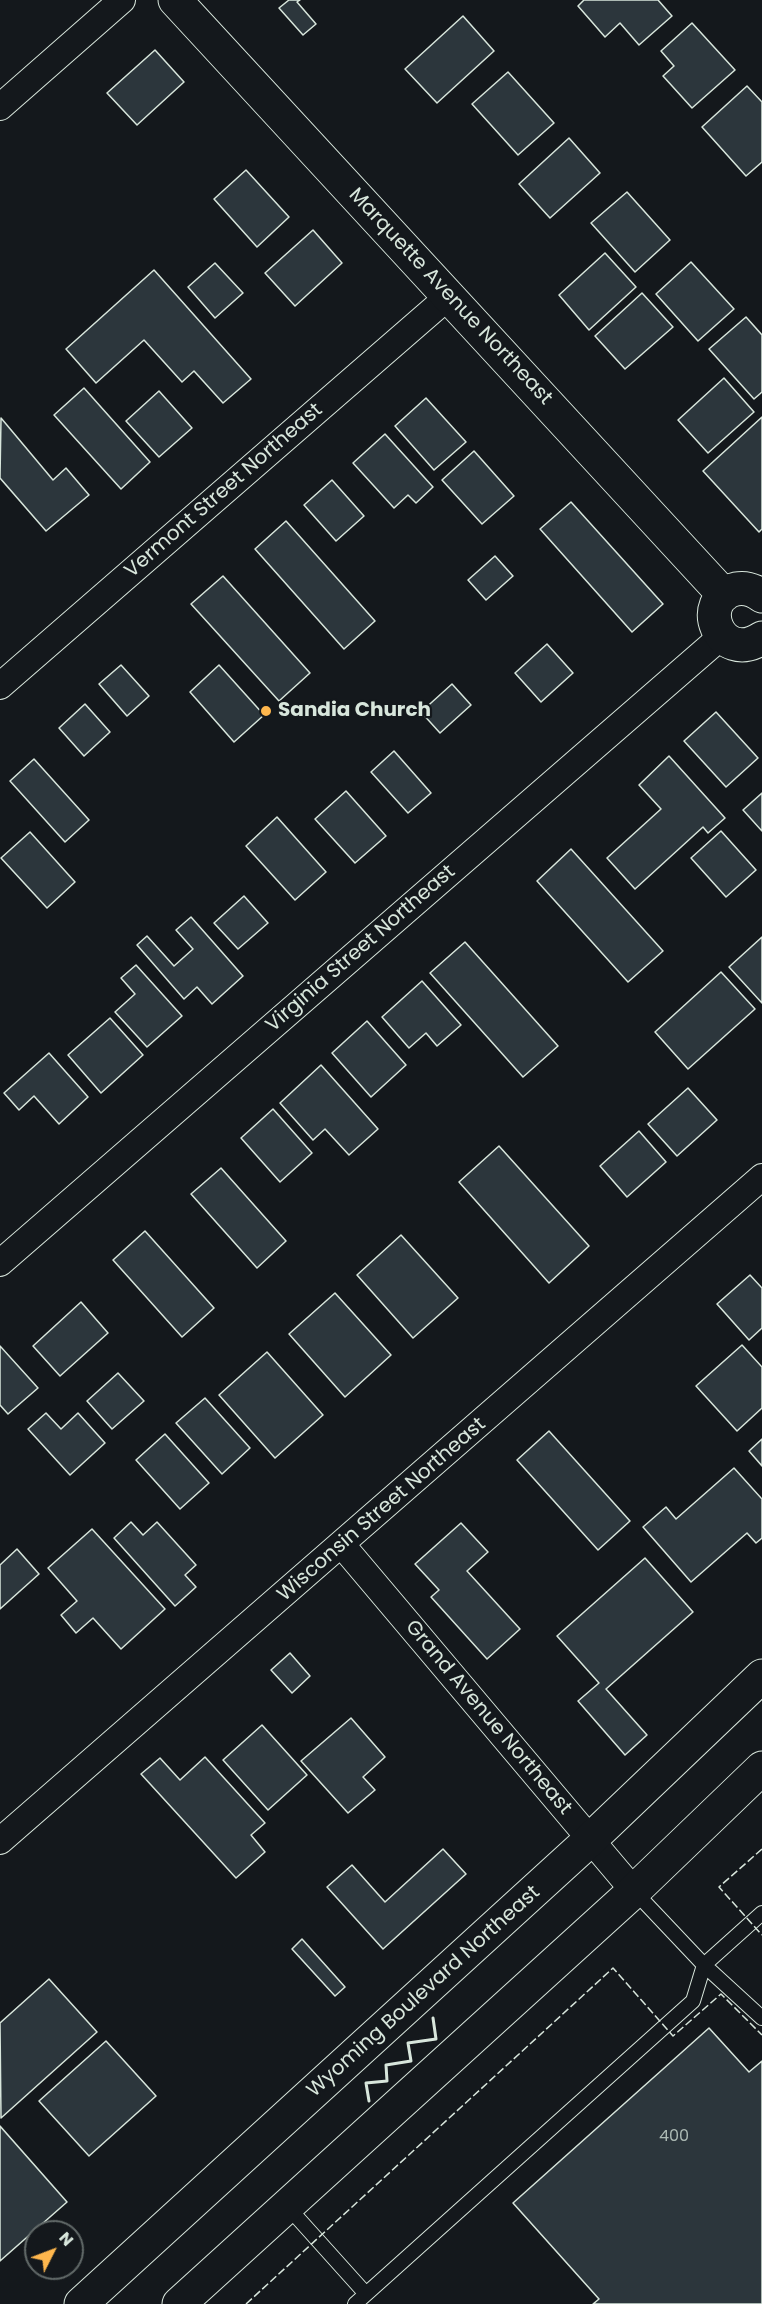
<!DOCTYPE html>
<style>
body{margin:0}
#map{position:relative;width:762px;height:2304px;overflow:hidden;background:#14181c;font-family:Poppins,sans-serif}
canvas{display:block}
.north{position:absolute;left:24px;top:2220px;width:60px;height:60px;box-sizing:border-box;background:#14181c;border:2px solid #626a69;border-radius:50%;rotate:48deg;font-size:16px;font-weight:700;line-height:24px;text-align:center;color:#d8e6dc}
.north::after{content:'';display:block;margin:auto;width:21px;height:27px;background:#ffb74d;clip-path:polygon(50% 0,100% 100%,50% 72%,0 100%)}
</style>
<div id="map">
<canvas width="762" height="2304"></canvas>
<div class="north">N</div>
</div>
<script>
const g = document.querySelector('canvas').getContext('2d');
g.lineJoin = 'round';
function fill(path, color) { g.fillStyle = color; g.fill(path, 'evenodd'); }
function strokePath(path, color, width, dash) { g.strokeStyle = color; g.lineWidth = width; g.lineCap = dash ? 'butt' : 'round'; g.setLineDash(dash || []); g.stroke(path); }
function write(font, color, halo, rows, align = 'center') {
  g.font = font + ' Poppins,sans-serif'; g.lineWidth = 4.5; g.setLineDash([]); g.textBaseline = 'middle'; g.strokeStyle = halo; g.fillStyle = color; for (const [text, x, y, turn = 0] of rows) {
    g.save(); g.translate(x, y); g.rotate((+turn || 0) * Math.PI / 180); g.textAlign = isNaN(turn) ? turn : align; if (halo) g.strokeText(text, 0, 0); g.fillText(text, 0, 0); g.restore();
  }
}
const building = new Path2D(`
 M289 0H300L297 2 316 24 303 35 279 8Z
 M584 0H658L672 16 639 45 620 23 605 37 578 6Z
 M463 16 494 51 437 103 405 69Z
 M692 23 735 70 692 108 663 76 674 66 661 51Z
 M155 50 184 82 137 125 107 93Z
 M508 72 554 123 518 155 472 104Z
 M747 86 762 102V162L746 176 702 127Z
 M569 138 600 173 550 218 519 184Z
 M246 170 289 217 257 247 214 199Z
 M627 192 670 240 635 272 591 223Z
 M313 230 342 263 295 306 265 273Z
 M605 253 636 287 589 330 559 295Z
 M691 262 734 309 698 341 656 294Z
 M215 263 243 293 215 318 188 287Z
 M154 270 251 379 223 403 194 371 182 382 144 340 96 383 66 349Z
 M642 293 673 327 625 369 595 336Z
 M746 317 762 335V392L754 399 709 349Z
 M724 378 754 412 708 453 678 420Z
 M84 388 150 462 121 489 54 415Z
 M159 391 192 428 159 457 126 421Z
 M426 398 466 442 434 470 395 426Z
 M762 417V529L759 532 703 471Z
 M1 418 53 480 66 468 89 495 46 531 0 478Z
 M385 434 433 487 416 503 408 495 394 508 353 463Z
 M474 451 514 496 482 524 442 480Z
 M332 480 364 516 336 541 304 505Z
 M571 502 663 604 632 632 540 529Z
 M286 521 375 621 344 649 255 549Z
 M495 556 513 576 486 600 468 580Z
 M223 576 310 673 279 701 191 604Z
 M547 644 573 673 541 702 515 673Z
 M121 665 149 696 127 716 99 684Z
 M219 665 264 715 234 742 190 692Z
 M452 684 471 705 440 733 421 712Z
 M85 704 110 732 84 756 59 728Z
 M716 712 758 758 726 787 684 741Z
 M394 751 431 793 408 813 371 772Z
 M669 756 725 818 708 833 703 827 635 889 607 858 661 809 639 785Z
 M34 759 89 820 65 842 10 781Z
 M346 791 386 836 355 863 315 819Z
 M762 793V831L743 810Z
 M277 817 326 872 295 900 246 846Z
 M721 831 756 870 726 897 691 858Z
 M30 832 75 882 47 908 1 858Z
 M571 849 663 951 628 982 537 881Z
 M244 896 268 923 238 949 214 923Z
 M191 917 243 976 212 1004 197 987 184 999 137 945 147 936 174 966 193 949 176 930Z
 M762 937V1003L729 967Z
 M465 942 558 1046 523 1077 430 973Z
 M136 965 182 1016 147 1047 115 1012 135 994 121 978Z
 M721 972 755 1009 688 1069 655 1032Z
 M422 981 461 1025 437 1046 426 1033 409 1048 382 1017Z
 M110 1018 143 1055 101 1093 68 1055Z
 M367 1021 406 1065 371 1097 332 1053Z
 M49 1053 88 1097 59 1124 34 1096 19 1110 4 1093Z
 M321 1065 378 1129 349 1155 325 1129 313 1140 280 1103Z
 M688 1088 717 1120 677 1156 648 1124Z
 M273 1109 312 1153 280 1182 241 1138Z
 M639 1131 666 1162 627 1197 600 1166Z
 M499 1146 589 1246 549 1283 459 1182Z
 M221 1168 286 1241 257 1268 191 1194Z
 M145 1231 214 1308 182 1337 113 1260Z
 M401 1235 458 1298 413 1338 357 1275Z
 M750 1275 762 1288V1328L749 1340 717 1304Z
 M335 1293 391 1355 345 1397 289 1334Z
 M81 1302 108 1333 60 1376 33 1346Z
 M742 1345 762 1367V1408L737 1431 696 1386Z
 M0 1346 38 1388 8 1414 0 1405Z
 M267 1352 323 1415 275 1458 219 1395Z
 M118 1373 144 1401 112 1429 87 1401Z
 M205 1398 250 1448 222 1474 176 1423Z
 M46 1413 61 1429 78 1413 105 1443 70 1475 28 1429Z
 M549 1431 630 1521 598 1550 517 1460Z
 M165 1434 209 1483 180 1509 136 1460Z
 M762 1439V1466L749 1451Z
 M734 1468 762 1499V1538L756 1543 747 1533 691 1582 643 1527 666 1507 676 1519Z
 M131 1522 143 1535 157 1522 196 1565 185 1575 196 1587 175 1606 114 1538Z
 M461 1523 488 1552 467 1571 520 1629 487 1659 431 1597 439 1590 415 1564Z
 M92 1529 165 1609 121 1649 93 1618 76 1633 61 1615 77 1601 48 1568Z
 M17 1549 39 1574 0 1609V1565Z
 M645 1558 693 1612 606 1689 647 1735 625 1755 578 1701 599 1683 557 1636Z
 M290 1653 310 1676 292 1693 271 1670Z
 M351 1718 385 1757 363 1777 375 1790 348 1813 301 1761Z
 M262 1725 307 1775 268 1810 223 1760Z
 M205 1757 265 1823 251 1835 265 1852 236 1878 141 1774 160 1758 180 1780Z
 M443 1849 466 1874 383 1949 327 1887 352 1865 385 1902Z
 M302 1939 345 1987 335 1996 292 1949Z
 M49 1979 97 2032 1 2118 0 2023Z
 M709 2028 749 2072 762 2061V2304H593L599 2299 513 2203Z
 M106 2041 156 2096 89 2156 39 2101Z
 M0 2126 67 2202 0 2261Z`);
fill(building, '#2c363c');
strokePath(building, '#d8e6dc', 1.5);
const lane = new Path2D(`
 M634 1891 704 1965 762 2018
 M287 2206 366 2294
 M355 2304 693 2001 704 1965 762 1913`);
const street = new Path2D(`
 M0 107 122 0
 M0 686 449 296
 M0 1263 722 636
 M342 1545 634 1891
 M0 1841 762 1177`);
const secondary = new Path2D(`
 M175 0 724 595
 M762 596C754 590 746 587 736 589 694 599 719 666 762 638
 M81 2304 591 1839 762 1676
 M179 2304 634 1891 762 1768`);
strokePath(lane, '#d8e6dc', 16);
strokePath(street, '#d8e6dc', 28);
strokePath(secondary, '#d8e6dc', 35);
strokePath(lane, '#14181c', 14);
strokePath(street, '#14181c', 26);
strokePath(secondary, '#14181c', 33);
strokePath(new Path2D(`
 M762 1849 719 1887 762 1935
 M246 2304 613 1968 673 2036 721 1994 762 2035`), '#d8e6dc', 1.5, [8, 3]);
strokePath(new Path2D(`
 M369 2101 366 2083 387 2081 386 2065 411 2061 408 2043 436 2039 433 2018`), '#d8e6dc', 3);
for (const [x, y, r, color] of [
 [266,711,6,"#ffb74d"]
]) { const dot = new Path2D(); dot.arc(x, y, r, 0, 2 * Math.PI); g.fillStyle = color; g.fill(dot); strokePath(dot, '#14181c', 2); }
write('16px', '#adbab4', null, [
 ["400",674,2137]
]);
write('20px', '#d8e6dc', '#14181c', [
 ["Marquette Avenue Northeast",450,297,47],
 ["Vermont Street Northeast",224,491,-41],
 ["Virginia Street Northeast",361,949,-41],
 ["Wisconsin Street Northeast",382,1510,-41],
 ["Grand Avenue Northeast",488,1718,50],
 ["Wyoming Boulevard Northeast",424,1992,-42]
]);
write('bold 20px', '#d8e6dc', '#14181c', [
 ["Sandia Church",278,711]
], 'left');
</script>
